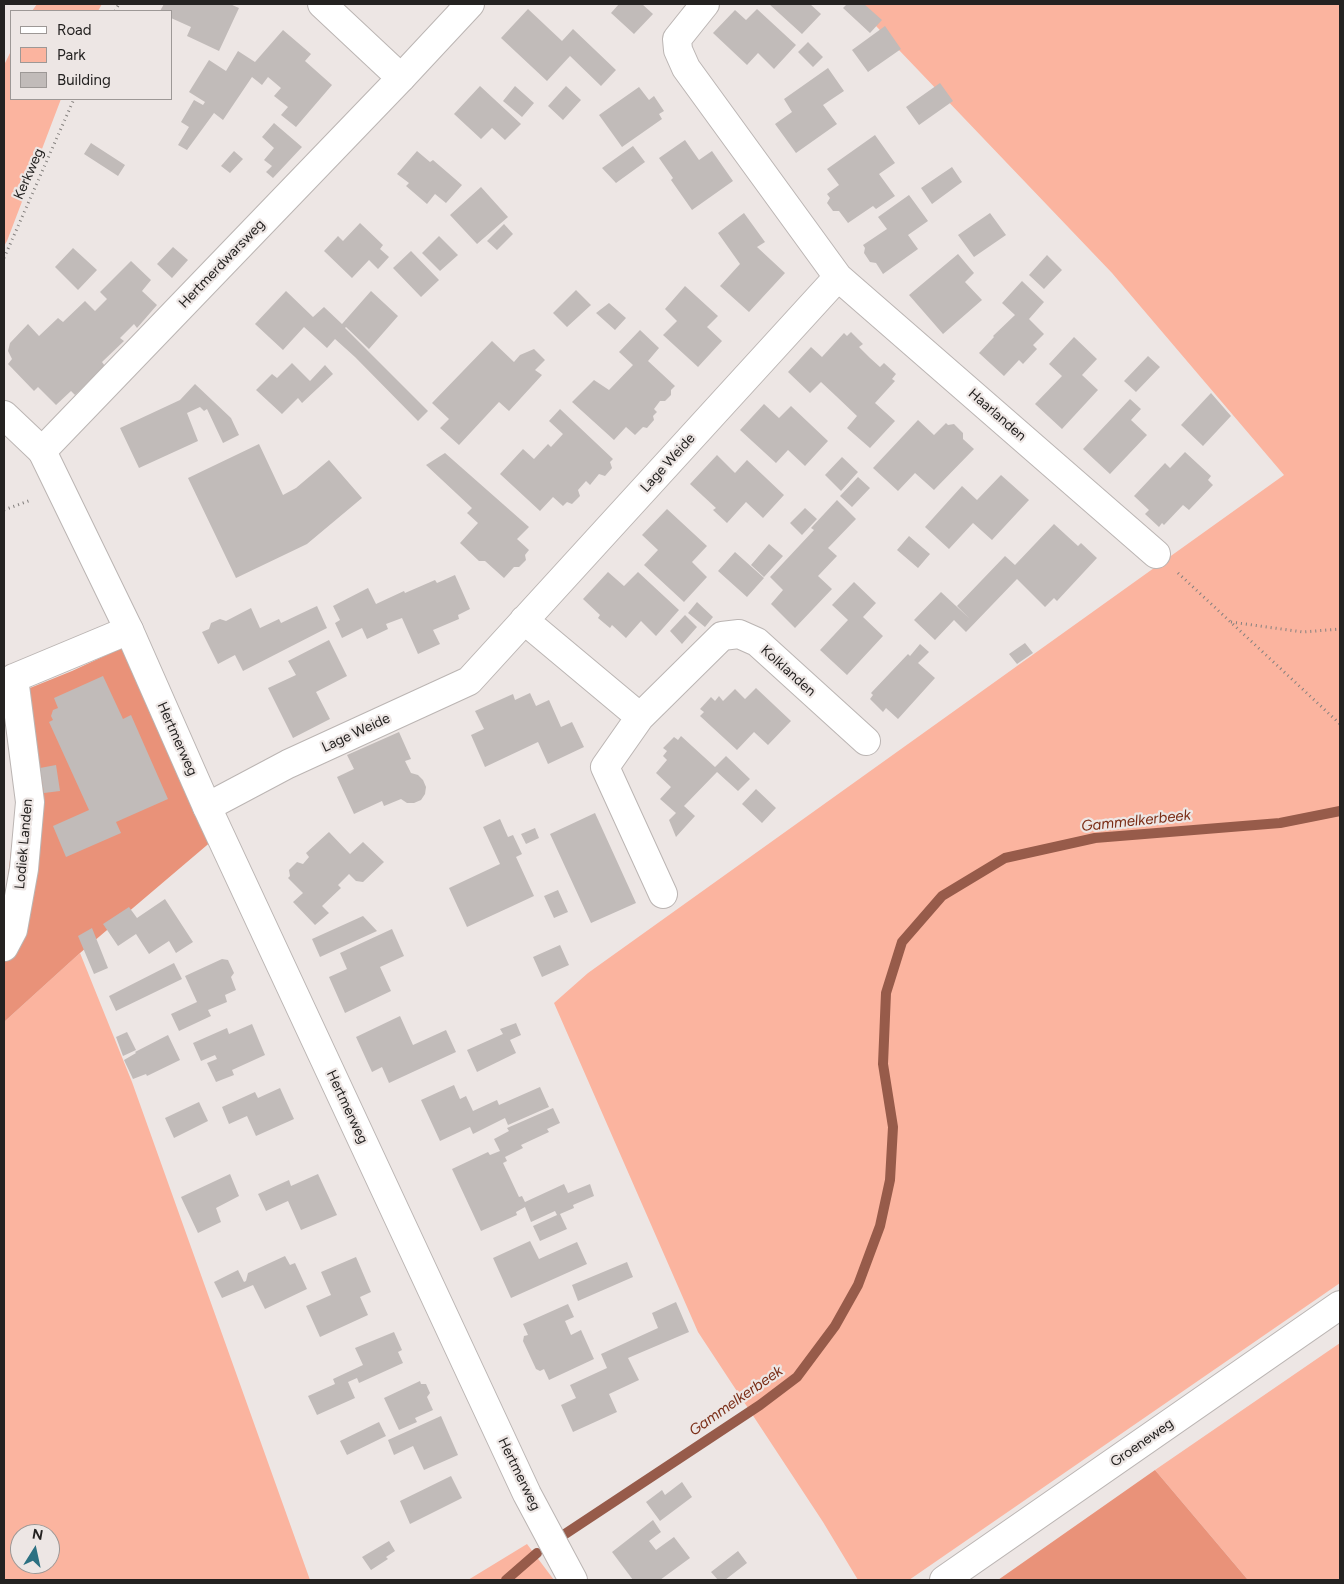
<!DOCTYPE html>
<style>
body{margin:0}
#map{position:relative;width:1344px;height:1584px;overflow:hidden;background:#ede6e4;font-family:Figtree,sans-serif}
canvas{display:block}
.frame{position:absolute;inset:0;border:5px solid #242221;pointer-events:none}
.legend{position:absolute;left:10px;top:10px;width:162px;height:90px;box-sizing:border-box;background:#ede6e4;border:1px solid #9d9896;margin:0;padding:6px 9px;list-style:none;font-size:15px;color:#242221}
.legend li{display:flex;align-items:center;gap:10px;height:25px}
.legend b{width:25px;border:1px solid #9d9896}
.north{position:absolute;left:10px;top:1524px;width:50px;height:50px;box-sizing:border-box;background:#ede6e4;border:1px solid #9d9896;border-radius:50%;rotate:10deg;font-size:14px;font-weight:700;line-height:20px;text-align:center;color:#242221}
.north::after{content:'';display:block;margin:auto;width:18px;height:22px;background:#2d7182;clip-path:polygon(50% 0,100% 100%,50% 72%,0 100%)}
</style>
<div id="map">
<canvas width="1344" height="1584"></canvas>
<div class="frame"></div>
<ul class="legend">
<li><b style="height:6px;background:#fff"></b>Road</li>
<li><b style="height:14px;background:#fbb49f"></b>Park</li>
<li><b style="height:14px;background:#c1bbb9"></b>Building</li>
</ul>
<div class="north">N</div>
</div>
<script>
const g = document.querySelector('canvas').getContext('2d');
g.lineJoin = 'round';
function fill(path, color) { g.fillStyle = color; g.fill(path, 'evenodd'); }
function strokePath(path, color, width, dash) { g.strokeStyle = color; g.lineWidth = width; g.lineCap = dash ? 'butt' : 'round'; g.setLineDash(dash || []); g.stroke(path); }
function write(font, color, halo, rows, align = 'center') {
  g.font = font + ' Figtree,sans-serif'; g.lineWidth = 4.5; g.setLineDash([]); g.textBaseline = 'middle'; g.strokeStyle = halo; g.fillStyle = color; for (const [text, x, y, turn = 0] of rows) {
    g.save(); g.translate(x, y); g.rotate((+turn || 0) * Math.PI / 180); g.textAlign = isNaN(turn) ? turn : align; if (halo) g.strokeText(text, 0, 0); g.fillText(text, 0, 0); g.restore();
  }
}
fill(new Path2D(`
 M37 4H102L98 11H32Z
 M855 4H1340V1283L909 1580H858L823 1522 698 1332 554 1003 588 973 1284 475 1112 273Z
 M11 51V99H61L7 241 4 246V65Z
 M80 953 132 1082 310 1580H4V1022ZM20 1534H50V1564H20Z
 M1340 1343V1580H1248L1155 1470Z
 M527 1544 554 1580H468Z`), '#fbb49f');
fill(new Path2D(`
 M126 646 213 840 80 953 4 1022V911L30 688 72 671Z
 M1155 1470 1248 1580H998Z`), '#e99279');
strokePath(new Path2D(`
 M562 1536 760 1405 797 1377 835 1326 858 1285 880 1226 890 1180 893 1127 883 1064 886 993 902 942 942 896 1005 858 1095 838 1280 823 1340 811
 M506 1580 537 1553`), '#975b4a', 10);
fill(new Path2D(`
 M164 4H230L239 8 219 51 187 36 191 27 171 18V11H160Z
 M619 4H642L653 14 634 34 611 13Z
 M769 4H810L821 14 802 34Z
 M847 4H864L882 20 870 33 843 8Z
 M528 9 562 41 573 29 616 70 601 86 570 56 547 81 501 38Z
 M757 9 796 45 774 69 758 53 747 65 713 33 735 10 746 20Z
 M885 26 901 49 868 72 852 50Z
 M283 30 311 54 305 61 332 85 296 127 281 115 288 107 274 96 281 88 268 77 262 85 252 77 223 120 214 113 187 150 178 145 189 127 181 122 194 100 203 105 205 102 189 92 209 60 226 71 238 51 255 62Z
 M808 42 823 57 813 67 798 52Z
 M828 68 844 91 823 105 837 124 796 153 775 124 792 112 784 99Z
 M940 83 953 101 919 125 906 107Z
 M480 86 521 124 505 140 492 128 481 139 454 114Z
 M515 86 534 103 522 117 503 101Z
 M566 86 581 100 563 120 548 106Z
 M639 87 649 100 654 96 664 111 659 114 662 119 622 147 599 115Z
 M274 123 302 147 273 178 266 172 272 166 264 160 274 148 262 137Z
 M875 135 895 163 879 174 895 196 876 209 873 206 848 223 839 211H833L827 203 830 198 827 194 839 185 827 169Z
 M685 140 699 160 712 151 733 181 692 210 671 180 673 178 659 158Z
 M91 143 125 165 118 176 84 154Z
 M633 146 645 162 616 183 602 168Z
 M234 151 243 159 230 173 221 166Z
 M417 151 430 162 433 160 462 185 446 203 435 194 427 204 406 186 409 183 397 174Z
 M952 167 962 182 932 204 921 188Z
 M481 187 508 217 477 244 450 215Z
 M909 195 928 221 908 235 918 249 883 274 876 263 870 262 864 253 865 248 863 245 887 229 878 217Z
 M744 213 765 242 757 247 785 273 749 312 720 286 740 264 718 233Z
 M990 213 1006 235 974 257 958 235Z
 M360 223 383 245 380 249 389 257 378 269 369 260 352 278 324 251 338 236 343 241Z
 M504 224 513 234 497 250 487 241Z
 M439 236 458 255 440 271 422 253Z
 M173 247 188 260 172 278 157 264Z
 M73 248 97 270 78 290 55 267Z
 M411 251 439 280 421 297 393 268Z
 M958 254 974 273 965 282 982 300 943 334 909 295Z
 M1047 255 1062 270 1044 289 1029 275Z
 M131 261 151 280 142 291 157 305 137 328 134 324 120 338 124 341 102 362 105 366 75 395 71 391 56 405 38 387 34 391 8 364 12 359 8 351 10 343 28 324 39 336 58 318 63 322 85 301 95 311 107 299 100 292Z
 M1022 281 1044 302 1029 319 1044 334 1033 345 1037 349 1023 364 1019 360 1004 376 979 353 994 337 993 336 1015 315 1002 303Z
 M685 286 718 316 707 327 722 341 698 367 663 335 677 321 665 309Z
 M576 290 591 305 567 327 553 313Z
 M286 291 313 317 324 307 342 324 371 291 398 316 369 349 346 327 345 328 428 411 418 421 355 357 335 339 327 348 304 327 283 350 255 324Z
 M609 303 626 318 615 330 596 313Z
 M640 330 659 348 648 361 675 386 671 390V395L665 401H660L654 409 657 412 653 416 654 420 647 428 643 427 635 435 626 427 614 440 572 402 594 380 609 390 633 365 619 352Z
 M851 332 863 344 859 347 870 358 880 367 884 363 896 374 892 379 895 381 875 403 895 421 870 448 847 428 857 416 836 396 821 382 810 393 788 372 811 347 822 357 844 333 847 336Z
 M1074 337 1097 359 1082 375 1098 390 1062 429 1035 404 1062 376 1049 364Z
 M492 341 514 362 520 355 534 349 545 360 535 370 542 375 509 411 499 402 459 445 440 428 449 419 432 403Z
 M1148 356 1160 367 1136 392 1124 381Z
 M292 363 310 381 325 365 333 374 302 403 298 398 282 414 256 390 272 374 277 378Z
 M195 384 231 418 239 435 223 443 207 409 204 411 200 407 187 413 198 441 139 468 120 428 180 400Z
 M1211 393 1231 416 1203 446 1181 425Z
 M1130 399 1141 409 1131 420 1147 435 1110 474 1083 449Z
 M764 404 779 418 791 406 828 441 805 466 788 450 776 463 740 430Z
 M560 409 613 459 610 462 612 468 605 476 599 474 590 485 586 481 578 490 580 496 572 504 567 502 563 506 553 497 540 511 500 474 523 449 534 459 548 444 551 447 563 434 549 421Z
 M918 420 934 435 946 423 948 425 954 424 963 433V439L974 449 934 490 915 473 898 491 873 468Z
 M259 444 283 495 296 488 329 460 362 498 307 544 236 578 188 478Z
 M1185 452 1211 476 1208 480 1213 485 1189 510 1183 505 1164 525 1162 523 1159 527 1145 514 1149 510 1134 496 1165 463 1170 468Z
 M445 453 529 527 517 539 529 550 525 555 526 560 519 567H514L504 578 485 561H479L460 543 478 523 467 513 472 508 426 465Z
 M717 455 735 473 747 460 784 495 763 518 746 502 727 523 713 510 716 508 690 484Z
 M842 457 858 472 841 491 825 475Z
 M1001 475 1029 500 992 540 973 523 949 549 925 527 962 486 977 500Z
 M858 477 870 488 852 507 840 496Z
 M837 500 856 519 828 548 837 556 818 576 832 589 795 628 771 604 783 590 770 577 814 530 811 528Z
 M805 508 817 519 802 535 790 523Z
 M667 509 707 546 692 562 707 577 684 602 644 565 658 550 642 535Z
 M1054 524 1078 546 1081 543 1097 558 1057 601 1054 598 1045 607 1017 579 966 632 954 620 935 640 914 620 941 592 970 619 957 606 1005 556 1015 565Z
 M909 536 930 554 918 568 897 550Z
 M769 544 783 556 764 577 751 565Z
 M735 552 764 578 747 597 718 571Z
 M608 572 624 586 638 572 679 610 656 636 641 621 626 638 612 625 610 628 598 618 600 615 583 599Z
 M455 575 470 609 458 615 459 619 433 630 440 644 418 654 402 618 386 624 388 629 367 639 362 628 342 638 335 623 340 620 333 606 368 588 376 604 404 591 405 593 435 580 437 583Z
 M854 582 876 603 863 617 883 636 847 675 820 650 848 620 832 605Z
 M697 602 713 617 705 627 688 613Z
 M317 606 327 628 243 671 235 655 218 664 202 632 209 629 211 623 220 619 226 621 251 608 260 628 279 619 281 623Z
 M685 615 697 627 682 644 670 631Z
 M329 640 347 676 316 692 330 719 293 738 268 688 296 675 288 661Z
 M1025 643 1033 653 1017 664 1009 654Z
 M920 644 929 652 918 663 935 678 898 719 886 708 883 712 870 699 873 695 871 693 908 654 910 656Z
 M103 676 123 719 131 715 168 799 116 822 121 833 66 857 53 826 89 810 49 722 53 720 51 716 53 710 58 708 54 698Z
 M756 688 791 721 768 745 754 732 737 750 700 716 704 712 700 709 711 697 715 701 719 696 723 701 735 689 745 699Z
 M530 693 536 706 549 700 561 727 572 722 584 747 548 764 538 742 485 767 471 735 484 729 475 711 513 694 515 700Z
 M399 732 411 759 405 761 411 773 418 775 423 780 426 787 425 794 421 800 414 803H407L401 799 384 806 382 801 354 814 337 777 354 769 347 755Z
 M681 736 715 767 726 756 750 779 738 791 717 772 684 806 695 816 676 837 669 820 676 813 660 799 671 787 656 773 667 760 663 756 667 751 663 748 674 737 678 740Z
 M56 765 60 791 44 793 40 768Z
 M756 789 776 808 762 823 742 804Z
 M595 813 636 903 591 923 550 834Z
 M500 819 508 837 513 835 522 854 516 857 534 896 467 927 449 888 500 864 483 827Z
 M535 828 539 838 526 844 521 834Z
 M329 832 350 854 363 842 384 862 363 882 356 881 349 874 338 885 341 888 322 906 329 913 315 925 293 902 303 893 288 878 290 876 289 870 297 862 303 864 309 857 306 853Z
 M558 890 568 912 554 918 544 896Z
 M165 899 193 942 176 953 169 941 149 954 136 934 118 946 103 924 129 907 137 918Z
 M363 916 377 931 320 957 312 939Z
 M92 928 108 968 94 974 78 936Z
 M392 929 404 956 380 967 391 991 345 1013 329 977 347 969 340 953Z
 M560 945 569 965 542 977 533 957Z
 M222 959 228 960 234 973 231 977 236 990 225 995 227 1002 208 1010 211 1016 179 1031 171 1014 197 1002 185 976Z
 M174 963 182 979 116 1011 109 996Z
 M400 1016 413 1045 446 1030 456 1052 389 1083 382 1067 372 1072 356 1037Z
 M516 1023 521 1035 510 1040 516 1053 477 1072 467 1050 503 1034 500 1029Z
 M252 1024 265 1055 232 1070 234 1075 216 1082 207 1063 217 1059 215 1055 201 1061 193 1043 227 1028 229 1034Z
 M127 1032 136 1050 123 1056 116 1037Z
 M168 1035 180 1060 147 1076 146 1074 133 1079 124 1060 136 1053 135 1052Z
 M454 1085 460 1099 466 1096 473 1111 497 1100 499 1105 540 1087 549 1107 508 1125 505 1118 473 1134 470 1127 440 1141 421 1100Z
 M280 1088 294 1119 256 1136 247 1116 229 1124 222 1107 255 1092 258 1098Z
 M199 1102 208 1121 174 1138 165 1118Z
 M553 1108 560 1123 547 1129 549 1132 521 1145 523 1148 505 1157 507 1161 503 1163 519 1197 522 1196 525 1202 564 1184 568 1193 590 1184 594 1196 573 1205 574 1208 560 1214 567 1229 540 1241 533 1226 557 1215 555 1211 531 1222 525 1207 516 1212 517 1215 481 1231 452 1169 488 1152 490 1155 500 1151 494 1139 509 1131 507 1128Z
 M230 1174 239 1196 216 1208 221 1222 198 1233 181 1197Z
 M318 1174 337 1215 301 1230 288 1201 266 1211 258 1194 289 1180 291 1186Z
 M530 1241 539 1259 577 1242 587 1264 511 1298 493 1258Z
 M285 1256 290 1265 295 1263 307 1289 265 1309 253 1285 222 1298 214 1282 238 1270 244 1282 246 1281 248 1273Z
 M356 1257 371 1292 360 1297 368 1315 320 1337 306 1306 331 1295 321 1272Z
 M627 1262 633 1277 578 1301 572 1285Z
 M676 1302 689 1332 628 1358 639 1380 609 1394 617 1412 573 1432 561 1405 576 1398 570 1385 607 1368 601 1354 658 1328 652 1313Z
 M568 1304 574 1317 565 1321 571 1335 581 1330 594 1359 549 1380 544 1369 540 1371 536 1369 523 1341 524 1336 528 1335 523 1324Z
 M394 1332 402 1350 398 1352 403 1363 359 1383 357 1378 348 1382 355 1398 317 1415 308 1396 335 1384 333 1379 363 1365 355 1348Z
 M420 1381 421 1384H426L430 1393 427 1397 433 1410 415 1418 417 1422 399 1430 384 1398Z
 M441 1416 458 1455 424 1470 413 1446 394 1455 388 1440Z
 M379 1422 386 1436 347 1455 340 1441Z
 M451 1476 462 1498 410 1524 400 1501Z
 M682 1482 692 1497 660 1521 646 1502 662 1490 665 1495Z
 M653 1520 661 1532 649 1541 656 1550 674 1537 690 1558 660 1580H633L612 1552Z
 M389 1541 395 1551 386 1557 388 1559 371 1570 362 1557Z
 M738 1551 747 1563 725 1580H718L711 1572Z`), '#c1bbb9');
const minor = new Path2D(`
 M322 4 401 78
 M705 4 677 39 678 50 686 68 838 277 1156 554
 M4 415 42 451
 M524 620 640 717
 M14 678 129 630
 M207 807 288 764 469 681 838 277
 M663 894 605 767 640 717 722 636 739 634 757 642 866 741
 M4 947 13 930 24 869 30 802 14 678
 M944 1580 1340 1305`);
const tertiary = new Path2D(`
 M470 4 401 78 42 451 129 630 207 807 527 1494 573 1580`);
strokePath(minor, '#bbb5b3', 30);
strokePath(tertiary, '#bbb5b3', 30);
strokePath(new Path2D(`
 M115 11 119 4
 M4 258 74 99
 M4 510 31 500
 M1178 573 1340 724
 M1231 622 1303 632 1340 629`), '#84807e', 3, [1, 4]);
strokePath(minor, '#fff', 28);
strokePath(tertiary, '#fff', 28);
write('14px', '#242221', '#ede6e4', [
 ["Kerkweg",29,174,-66],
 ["Hertmerdwarsweg",222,264,-46],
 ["Haarlanden",997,415,41],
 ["Lage Weide",668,463,-48],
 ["Kolklanden",788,671,42],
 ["Lage Weide",356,733,-25],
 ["Hertmerweg",177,739,66],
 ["Lodiek Landen",24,844,-85],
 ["Hertmerweg",347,1107,65],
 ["Groeneweg",1142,1443,-35],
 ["Hertmerweg",519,1474,64]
]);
write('italic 15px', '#7b2e17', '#ede6e4', [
 ["Gammelkerbeek",1136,821,-6],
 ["Gammelkerbeek",736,1401,-35]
]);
</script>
